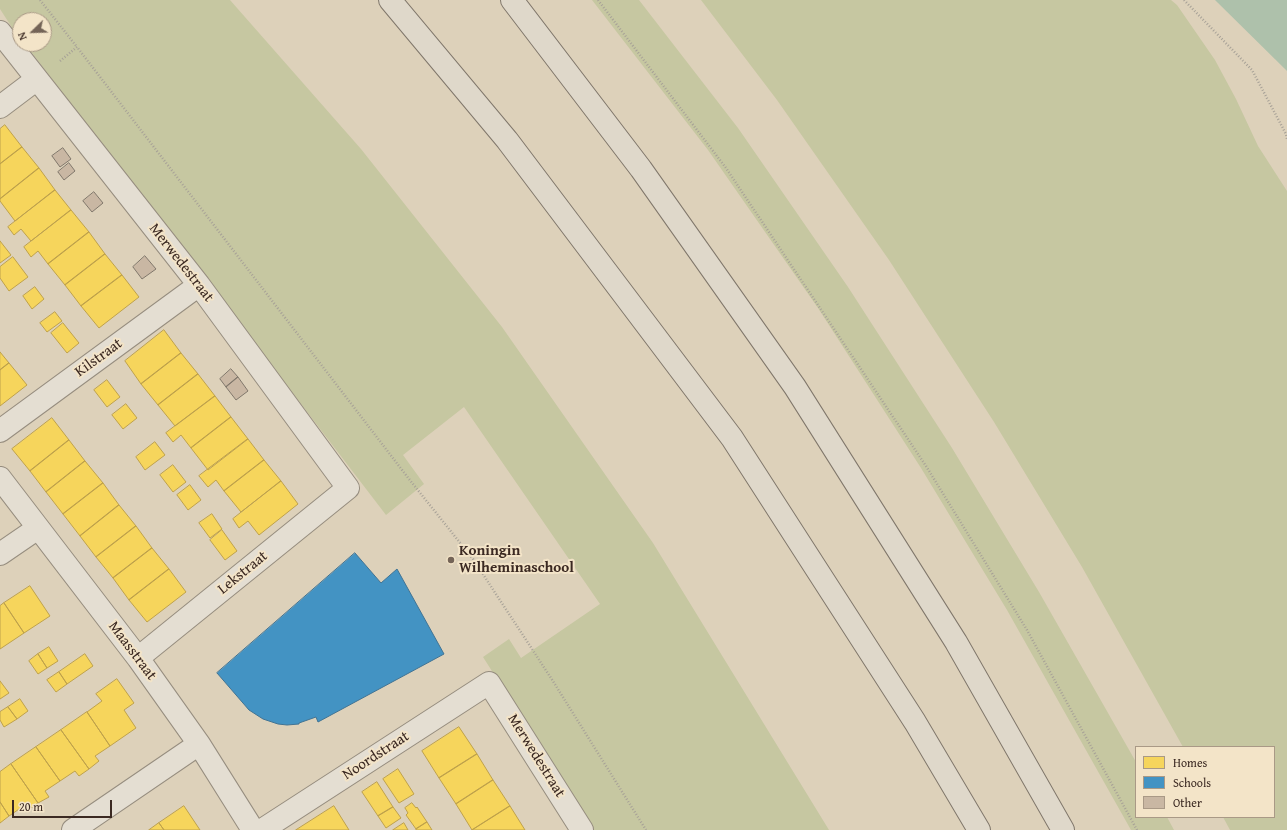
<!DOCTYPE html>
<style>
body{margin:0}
#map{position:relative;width:1287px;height:830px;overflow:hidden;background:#ddd1ba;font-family:"Gentium Book Plus",serif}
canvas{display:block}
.legend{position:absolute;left:1135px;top:746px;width:140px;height:72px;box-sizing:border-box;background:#f3e4c8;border:1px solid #a99986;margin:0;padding:5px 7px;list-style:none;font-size:12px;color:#3b2922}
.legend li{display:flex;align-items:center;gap:8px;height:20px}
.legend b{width:20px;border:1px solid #a99986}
.north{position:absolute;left:12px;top:12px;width:40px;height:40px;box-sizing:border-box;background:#f3e4c8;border:1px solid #a99986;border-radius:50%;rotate:247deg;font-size:11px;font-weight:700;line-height:16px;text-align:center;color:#3b2922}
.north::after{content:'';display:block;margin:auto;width:14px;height:18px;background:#746457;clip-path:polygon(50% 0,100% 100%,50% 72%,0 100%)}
.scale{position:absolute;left:12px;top:800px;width:100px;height:18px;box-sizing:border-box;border:2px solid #3b2922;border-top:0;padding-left:5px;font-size:12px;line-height:14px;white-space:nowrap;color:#3b2922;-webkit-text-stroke:3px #f3e4c8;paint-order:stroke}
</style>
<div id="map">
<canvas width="1287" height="830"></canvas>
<ul class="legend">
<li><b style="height:11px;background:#f6d55c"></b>Homes</li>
<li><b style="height:11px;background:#4393c3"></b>Schools</li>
<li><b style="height:11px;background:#c9b7a3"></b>Other</li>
</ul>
<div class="north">N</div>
<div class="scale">20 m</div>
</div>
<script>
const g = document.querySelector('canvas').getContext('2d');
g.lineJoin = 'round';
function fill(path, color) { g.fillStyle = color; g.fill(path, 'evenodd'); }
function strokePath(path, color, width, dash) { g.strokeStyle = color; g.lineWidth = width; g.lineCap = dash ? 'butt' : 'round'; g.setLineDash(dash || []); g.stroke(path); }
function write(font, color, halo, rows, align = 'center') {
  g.font = font + ' "Gentium Book Plus",serif'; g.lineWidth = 4; g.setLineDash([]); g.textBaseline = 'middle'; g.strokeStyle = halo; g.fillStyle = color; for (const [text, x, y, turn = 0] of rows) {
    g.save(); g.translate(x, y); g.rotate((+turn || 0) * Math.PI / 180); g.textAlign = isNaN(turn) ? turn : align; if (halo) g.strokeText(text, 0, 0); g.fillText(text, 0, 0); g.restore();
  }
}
fill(new Path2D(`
 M0 0H230L361 149 502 327 653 543 829 830H593L483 657 509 639 521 658 600 604 464 407 403 455 424 484 386 515 32 53 29 54 23 44H44V20H20V40L0 9Z
 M592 0H639L738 128 848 287 952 448 1039 592 1136 762V817H1167L1174 830H1131L1007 610 921 468 818 308 708 150Z
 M701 0H1171L1177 5 1215 60 1236 99 1258 146 1287 191V830H1230L1223 817H1274V747H1183L1082 567 994 422 889 260 777 100Z`), '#c6c7a1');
fill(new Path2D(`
 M1215 0H1287V71Z`), '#aec1ab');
const homes = new Path2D(`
 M5 125 22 147 0 164V129Z
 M22 147 39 168 0 199V164Z
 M39 168 55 190 15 221 0 201V199Z
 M55 190 71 210 31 241 21 229 14 235 8 227Z
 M71 210 89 232 48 264 38 251 31 257 24 247Z
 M89 232 105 254 65 285 48 264Z
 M0 241 11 255 0 263Z
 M105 254 122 275 81 306 65 285Z
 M13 257 28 277 9 291 0 278V267Z
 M122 275 139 297 99 328 81 306Z
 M35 287 44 299 32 309 23 296Z
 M55 312 62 321 47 332 40 323Z
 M63 323 79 343 67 353 51 333Z
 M164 330 181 353 141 384 125 361Z
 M0 352 9 363 0 370Z
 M181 353 198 374 158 405 141 384Z
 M9 363 27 385 0 406V370Z
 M198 374 215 396 175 426 158 405Z
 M107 380 120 397 107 407 94 390Z
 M215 396 231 417 191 448 181 435 173 442 166 433Z
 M126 404 137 418 123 429 112 415Z
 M231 417 248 439 208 470 191 448Z
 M52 418 69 440 30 471 12 449Z
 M248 439 264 460 224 491 216 480 208 487 199 476Z
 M69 440 85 461 46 492 30 471Z
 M155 442 165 455 145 470 136 457Z
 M264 460 281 481 241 512 224 491Z
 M85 461 103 483 63 514 46 492Z
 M173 465 186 482 173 492 160 475Z
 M281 481 298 504 259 535 248 521 239 528 233 519Z
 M103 483 119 505 80 536 63 514Z
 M190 485 201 500 188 510 177 495Z
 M119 505 136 526 96 557 80 536Z
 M212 514 222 529 210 538 199 523Z
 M136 526 152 548 113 578 96 557Z
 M222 530 237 551 225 560 210 540Z
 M152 548 169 569 129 600 113 578Z
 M169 569 186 592 147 622 129 600Z
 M30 586 50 616 24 633 4 603Z
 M4 603 24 633 0 649V606Z
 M49 647 58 661 47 668 38 654Z
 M38 654 47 668 38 674 29 661Z
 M85 654 93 666 67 684 59 672Z
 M59 672 67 684 56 692 47 680Z
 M117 679 134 703 124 710 136 728 110 746 87 712 102 701 96 694Z
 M0 681 9 693 0 699Z
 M20 699 28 711 17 719 8 707Z
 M8 707 17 719 4 727 0 720V712Z
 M87 712 110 746 95 756 99 761 89 769 61 730Z
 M459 727 477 754 439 778 422 751Z
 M61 730 89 769 79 776 75 771 60 781 36 747Z
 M36 747 60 781 45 791 49 797 38 803 11 764Z
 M477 754 493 780 456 804 439 778Z
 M11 764 38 803 28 810 25 805 9 816 0 802V772Z
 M398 769 414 794 399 803 383 779Z
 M493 780 510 806 472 830 456 804Z
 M377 782 393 807 378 816 362 792Z
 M0 802 9 816 0 823Z
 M412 803 416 808 417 807 427 822 416 829 406 815 408 813 405 808Z
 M184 806 200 830H164L159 823Z
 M334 806 349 830H296Z
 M510 806 525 830H472Z
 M393 807 401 818 386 828 378 816Z
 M427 822 432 830H416V829Z
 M159 823 164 830H149Z
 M404 823 408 830H393Z`);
fill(homes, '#f6d55c');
strokePath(homes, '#bea14b', 1);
const schools = new Path2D(`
 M355 553 381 583 397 569 444 654 318 722 316 717 299 723V724L287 725 278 724 263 719 249 710 217 673Z`);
fill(schools, '#4393c3');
strokePath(schools, '#417393', 1);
const building = new Path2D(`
 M63 148 71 159 60 167 52 156Z
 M69 163 75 171 64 180 58 172Z
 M94 192 103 203 92 212 83 201Z
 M145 256 156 269 142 279 133 267Z
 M231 369 238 377 226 387 220 379Z
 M238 377 248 391 236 400 226 387Z`);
fill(building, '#c9b7a3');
strokePath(building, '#80776b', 1);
const minor = new Path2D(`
 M0 32 37 79
 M0 107 37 79 199 285 348 488 138 658
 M0 431 199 285
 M0 478 138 658 199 744 253 830
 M0 554 38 528
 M73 830 199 744
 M262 830 489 683 582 830`);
const highway = new Path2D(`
 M390 0 507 140 732 438 915 722 979 830
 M512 0 641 169 795 387 956 642 1063 830`);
strokePath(minor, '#968d7f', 24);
strokePath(highway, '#80776b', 24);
strokePath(new Path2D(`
 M40 0 77 47
 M598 0 726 168 926 466 1027 630 1137 830
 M1184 0 1252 70 1286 134 1287 139
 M60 61 77 47 409 479 473 559 551 678 646 830`), '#a7a197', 2.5, [1, 2]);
strokePath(minor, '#e4ded2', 22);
strokePath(highway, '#dfd8ca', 22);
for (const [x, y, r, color] of [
 [451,560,4,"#746457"]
]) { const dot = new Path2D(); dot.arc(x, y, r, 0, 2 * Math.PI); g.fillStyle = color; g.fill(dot); strokePath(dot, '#f3e4c8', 1.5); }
write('15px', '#3b2922', '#f3e4c8', [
 ["Merwedestraat",181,263,52],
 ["Kilstraat",99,358,-36],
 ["Lekstraat",243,573,-39],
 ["Maasstraat",132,651,53],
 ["Noordstraat",376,756,-33],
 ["Merwedestraat",536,756,58]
]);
write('bold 15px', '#3b2922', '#f3e4c8', [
 ["Koningin",459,551],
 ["Wilheminaschool",459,568]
], 'left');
</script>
